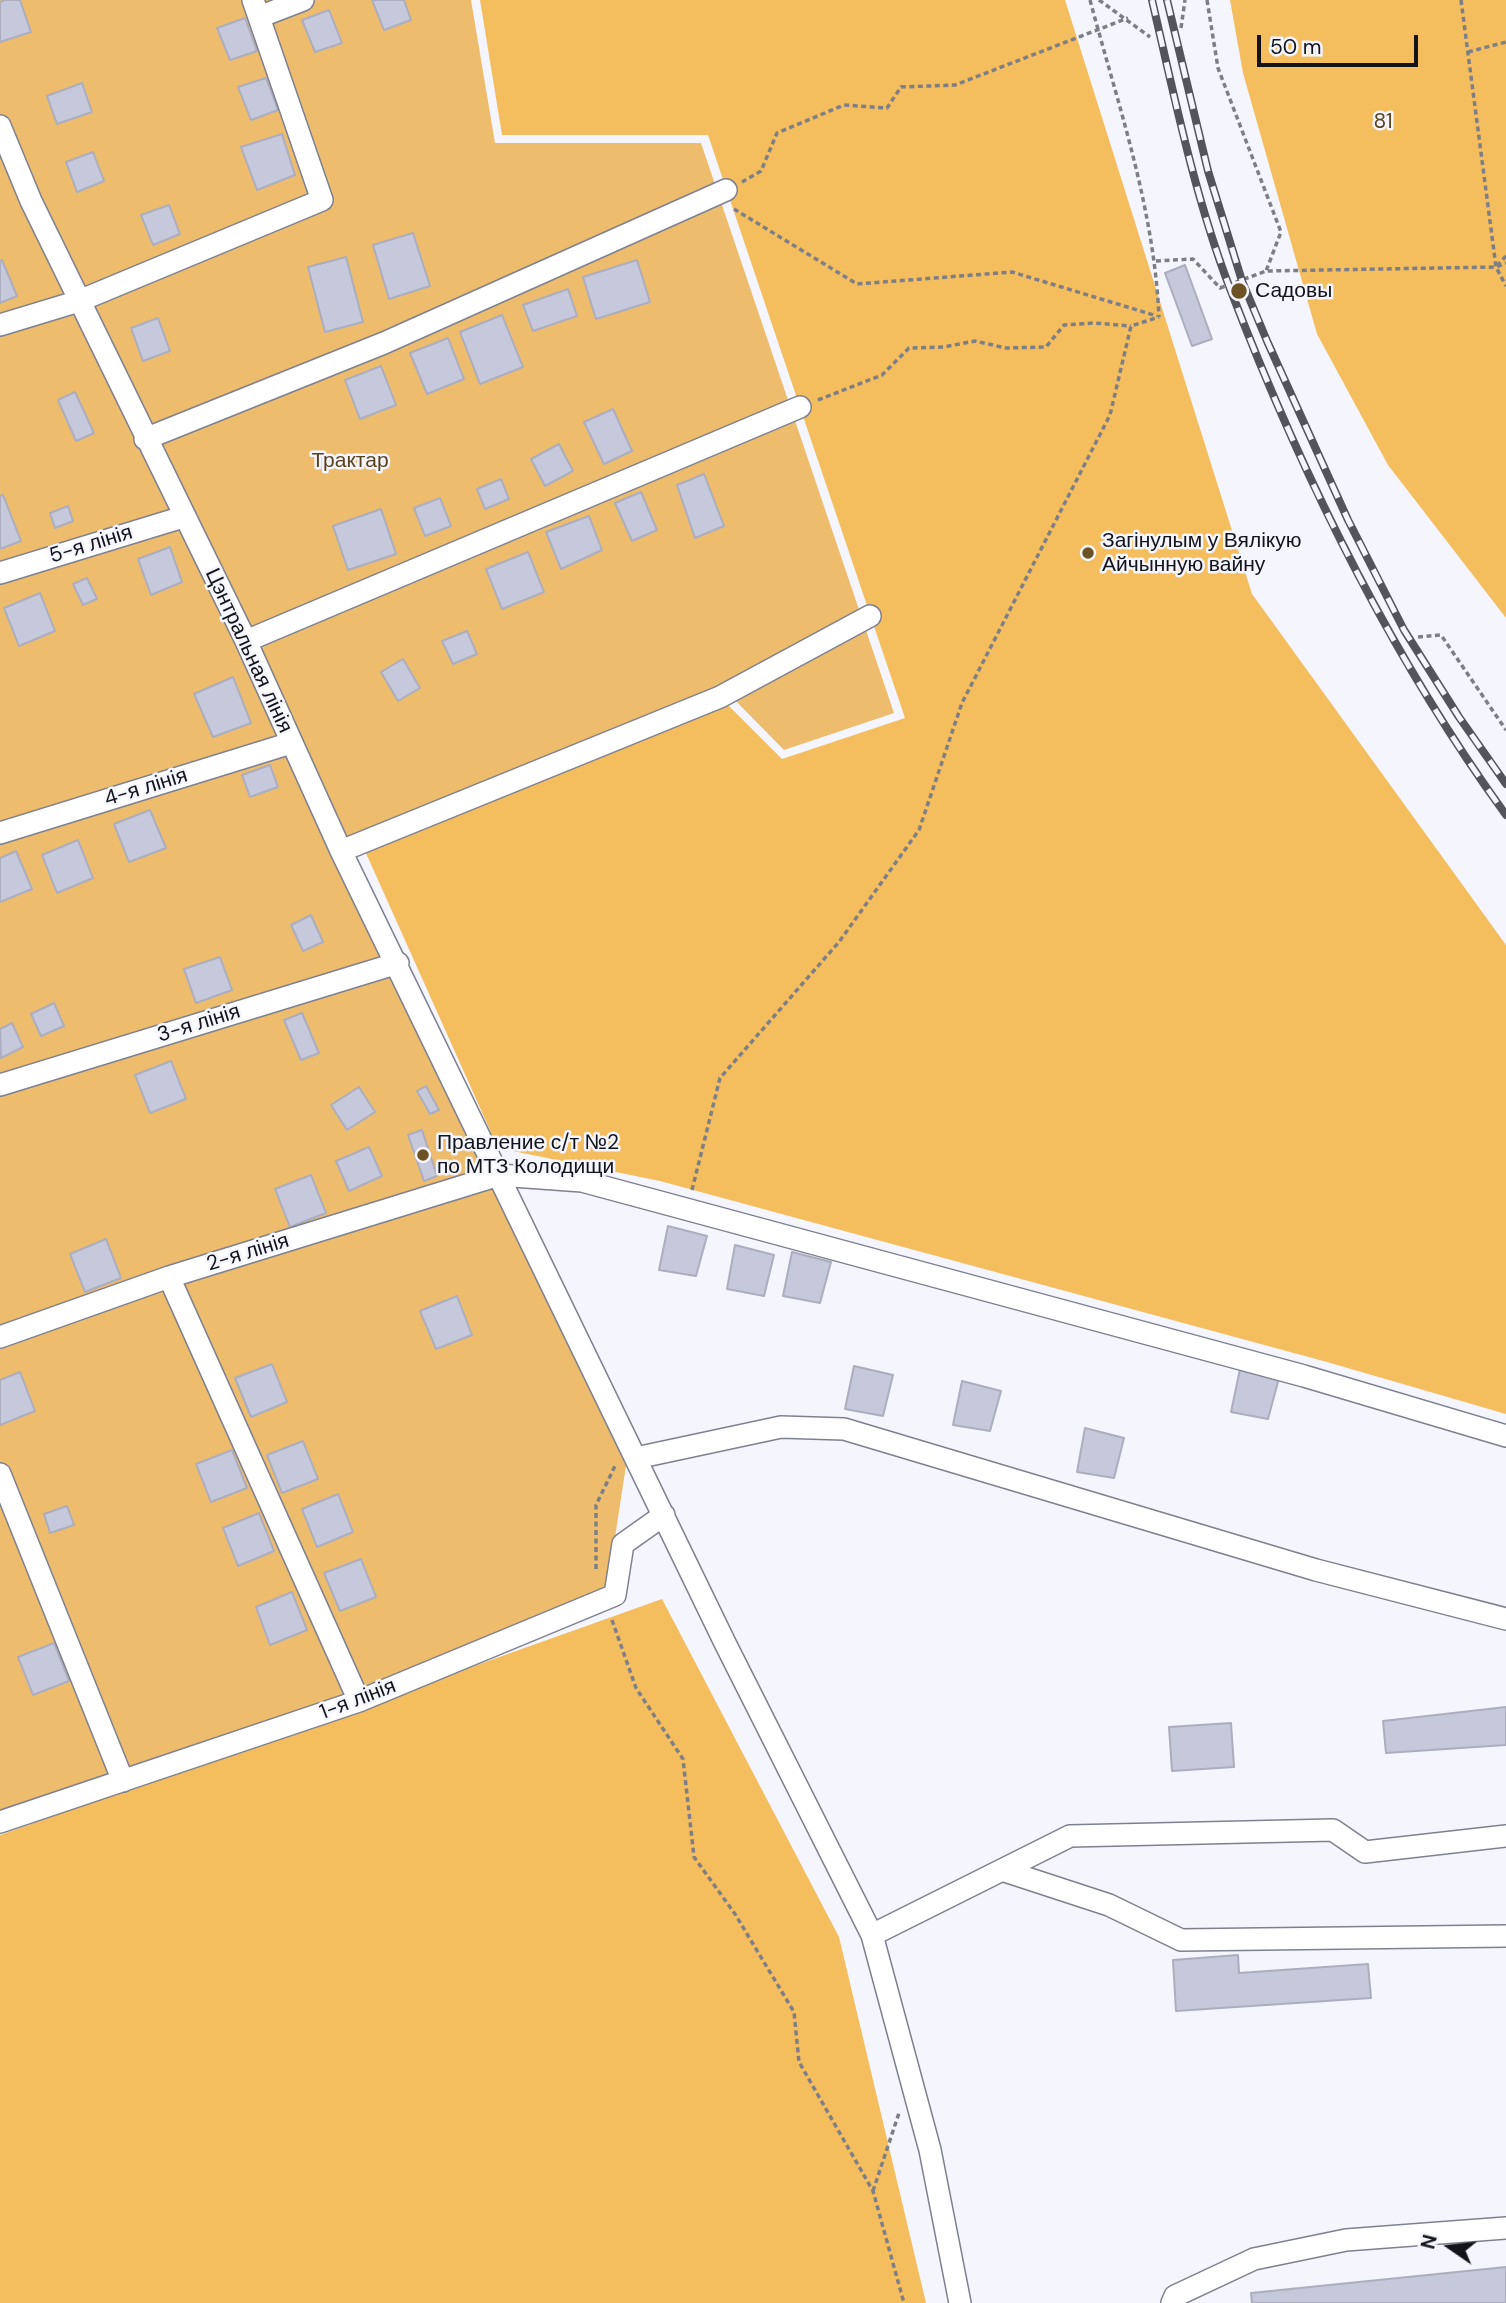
<!DOCTYPE html>
<meta charset="utf-8">
<style>
body{margin:0}
#map{position:relative;width:1506px;height:2303px;overflow:hidden;background:#f4f5fd;font-family:"DM Sans",sans-serif}
canvas{display:block}
.north{position:absolute;left:1415px;top:2212px;width:70px;height:70px;-webkit-text-stroke:5px #f4f5fd;paint-order:stroke;rotate:284deg;font-size:19px;font-weight:700;line-height:28px;text-align:center;color:#13141a}
.north::after{content:'';display:block;margin:auto;width:24px;height:32px;background:#13141a;clip-path:polygon(50% 0,100% 100%,50% 72%,0 100%)}
.scale{position:absolute;left:1257px;top:35px;width:161px;height:32px;box-sizing:border-box;border:4px solid #13141a;border-top:0;padding-left:9px;font-size:21px;line-height:24px;white-space:nowrap;color:#13141a;-webkit-text-stroke:5px #f4f5fd;paint-order:stroke}
</style>
<div id="map">
<canvas width="1506" height="2303"></canvas>
<div class="north">N</div>
<div class="scale">50 m</div>
</div>
<script>
const g = document.querySelector('canvas').getContext('2d');
g.lineJoin = 'round';
function fill(path, color) { g.fillStyle = color; g.fill(path, 'evenodd'); }
function strokePath(path, color, width, dash) { g.strokeStyle = color; g.lineWidth = width; g.lineCap = dash ? 'butt' : 'round'; g.setLineDash(dash || []); g.stroke(path); }
function write(font, color, halo, rows, align = 'center') {
  g.font = font + ' "DM Sans",sans-serif'; g.lineWidth = 5; g.setLineDash([]); g.textBaseline = 'middle'; g.strokeStyle = halo; g.fillStyle = color; for (const [text, x, y, turn = 0] of rows) {
    g.save(); g.translate(x, y); g.rotate((+turn || 0) * Math.PI / 180); g.textAlign = isNaN(turn) ? turn : align; if (halo) g.strokeText(text, 0, 0); g.fillText(text, 0, 0); g.restore();
  }
}
fill(new Path2D(`
 M0 0H471L495 143H701L894 713 784 750 722 687 330 846 627 1459 607 1589 356 1693 0 1813Z`), '#edbd6d');
fill(new Path2D(`
 M480 0H1065L1252 594 1506 945V1414L1327 1362 660 1181 498 1148 361 842 720 697 782 759 905 718 708 135H502Z
 M1230 0H1506V618L1388 465 1317 334 1243 73Z
 M662 1599 839 1937 926 2303H0V1835Z`), '#f4bd5e');
const building = new Path2D(`
 M5 0H20L31 32 0 42V2Z
 M372 0H404L411 20 384 30Z
 M329 10 342 43 315 52 302 20Z
 M245 18 257 51 230 60 217 28Z
 M266 78 278 110 251 120 238 87Z
 M82 83 92 112 57 124 47 96Z
 M282 134 295 175 257 190 241 147Z
 M93 152 104 181 77 192 66 162Z
 M169 205 180 234 153 245 141 215Z
 M413 233 430 286 389 299 373 245Z
 M346 257 363 322 325 332 308 267Z
 M2 260 17 296 0 303V261Z
 M637 260 650 302 596 319 583 277Z
 M1185 265 1212 339 1192 346 1165 273Z
 M568 289 577 316 533 331 523 305Z
 M502 315 523 367 480 384 460 332Z
 M158 318 170 351 143 361 131 328Z
 M448 338 464 379 427 394 410 353Z
 M381 366 396 405 360 419 345 380Z
 M75 392 94 433 76 441 58 400Z
 M613 409 632 451 604 464 584 422Z
 M559 444 573 471 545 486 531 459Z
 M704 474 724 526 695 538 677 485Z
 M501 479 509 499 485 509 477 489Z
 M641 492 657 530 632 541 615 503Z
 M3 495 21 541 0 549V496Z
 M440 498 451 526 425 536 414 508Z
 M68 506 73 521 55 528 50 513Z
 M381 509 396 554 348 570 333 526Z
 M589 516 602 550 561 569 546 532Z
 M170 547 182 582 151 595 138 559Z
 M528 552 544 592 502 609 486 569Z
 M87 578 97 599 83 605 73 584Z
 M40 593 55 631 19 646 4 608Z
 M467 631 477 654 453 664 442 641Z
 M403 659 420 688 398 701 381 672Z
 M233 677 251 723 213 737 194 694Z
 M270 765 278 787 250 797 242 775Z
 M150 810 166 848 129 862 114 824Z
 M78 840 93 878 57 893 42 855Z
 M16 851 32 889 0 902V858Z
 M311 915 323 942 303 951 291 925Z
 M220 957 232 990 196 1003 184 969Z
 M54 1003 64 1026 41 1036 31 1014Z
 M302 1013 319 1053 301 1060 284 1020Z
 M12 1023 23 1047 1 1058 0 1029Z
 M171 1061 186 1099 150 1113 135 1075Z
 M426 1086 439 1110 430 1114 417 1091Z
 M359 1087 375 1112 347 1130 331 1105Z
 M422 1130 437 1176 424 1181 408 1135Z
 M369 1147 382 1176 349 1191 336 1161Z
 M311 1175 326 1213 290 1227 275 1189Z
 M668 1226 707 1236 696 1276 659 1270Z
 M106 1239 121 1278 85 1292 70 1254Z
 M735 1245 774 1255 764 1296 727 1289Z
 M792 1252 831 1262 820 1303 783 1296Z
 M457 1296 472 1335 436 1349 420 1311Z
 M272 1364 287 1402 251 1417 235 1378Z
 M854 1366 893 1375 883 1416 845 1409Z
 M1240 1369 1279 1378 1268 1419 1231 1412Z
 M20 1372 35 1411 0 1425V1380Z
 M962 1381 1001 1391 990 1431 953 1425Z
 M1085 1428 1124 1438 1114 1478 1077 1472Z
 M303 1441 318 1479 282 1493 267 1455Z
 M232 1450 247 1488 211 1502 196 1464Z
 M338 1494 353 1532 317 1547 302 1509Z
 M67 1506 74 1525 50 1533 44 1514Z
 M259 1513 274 1551 238 1566 223 1528Z
 M361 1559 376 1597 340 1611 324 1573Z
 M292 1592 307 1630 270 1645 256 1607Z
 M54 1643 69 1681 33 1695 18 1657Z
 M1506 1707V1745L1386 1753 1383 1721Z
 M1231 1723 1234 1767 1172 1771 1169 1727Z
 M1238 1955 1239 1973 1368 1964 1371 1998 1176 2011 1173 1960Z
 M1506 2267V2303H1252L1251 2293Z`);
fill(building, '#c6c8db');
strokePath(building, '#acadbf', 2);
const minor = new Path2D(`
 M259 17 303 0
 M0 126 31 201 246 641 341 851 725 1643 872 1935 930 2150 960 2303
 M0 325 79 301 322 200 253 0
 M145 439 384 343 726 190
 M0 573 183 517
 M246 641 800 407
 M0 833 291 743
 M341 851 720 697 870 616
 M0 1085 398 963
 M169 1277 359 1701
 M0 1337 169 1277 499 1175 582 1181 1304 1376 1506 1436
 M636 1458 781 1427 844 1429 1316 1570 1506 1619
 M0 1474 123 1781
 M0 1822 359 1701 615 1595 623 1544 664 1515
 M1002 1870 1109 1905 1181 1940 1506 1936
 M872 1935 1070 1836 1333 1830 1365 1852 1506 1836
 M1172 2303 1175 2296 1254 2259 1346 2240 1506 2228`);
strokePath(minor, '#7e8091', 24);
strokePath(new Path2D(`
 M1090 0C1118 105 1154 207 1159 317
 M1099 0 1150 37
 M1207 0 1218 68 1281 232 1266 271
 M1461 0 1496 267 1506 286
 M1181 28 1185 0
 M1468 52 1506 42
 M742 182 761 171 777 133 844 105 887 108 901 87 955 85 1128 18
 M734 209 857 284 1012 272 1157 316
 M1156 261 1193 259 1220 288 1266 271 1496 267 1506 263
 M1497 266 1506 256
 M818 400 882 375 909 348 944 347 975 341 1006 348 1046 347 1064 325 1094 323 1131 326
 M1418 637 1441 635 1506 730
 M692 1190 720 1078 839 942 919 830 962 703 1110 415 1131 326 1159 317
 M596 1569V1505L615 1466
 M612 1620 636 1688 683 1759 694 1857 735 1914 794 2012 799 2062 873 2191 904 2303
 M873 2191 899 2113`), '#7e7f86', 3.5, [5, 3.5]);
strokePath(minor, '#fff', 21);
const rail = new Path2D(`
 M1152 0C1174 95 1194 194 1229 286 1300 471 1389 654 1506 815
 M1167 0 1208 171 1242 281 1267 341 1348 520 1404 630 1459 717 1506 784`);
strokePath(rail, '#54555c', 8);
strokePath(rail, '#f4f5fd', 5, [16]);
for (const [x, y, r, color] of [
 [1239,291,9,"#6d5224"],
 [1088,553,7,"#6d5224"],
 [423,1155,7,"#6d5224"]
]) { const dot = new Path2D(); dot.arc(x, y, r, 0, 2 * Math.PI); g.fillStyle = color; g.fill(dot); strokePath(dot, '#f4f5fd', 2.5); }
write('21px', '#5a431c', '#f4f5fd', [
 ["81",1383,122],
 ["Трактар",350,461]
]);
write('21px', '#13141a', '#f4f5fd', [
 ["Садовы",1255,291],
 ["Загінулым у Вялікую",1102,541],
 ["Айчынную вайну",1102,565],
 ["Правление с/т №2",437,1143],
 ["по МТЗ Колодищи",437,1167]
], 'left');
write('21px', '#13141a', '#f4f5fd', [
 ["5-я лінія",91,545,-17],
 ["Цэнтральная лінія",248,651,65],
 ["4-я лінія",146,788,-17],
 ["3-я лінія",199,1024,-17],
 ["2-я лінія",248,1253,-17],
 ["1-я лінія",358,1700,-21]
]);
</script>
